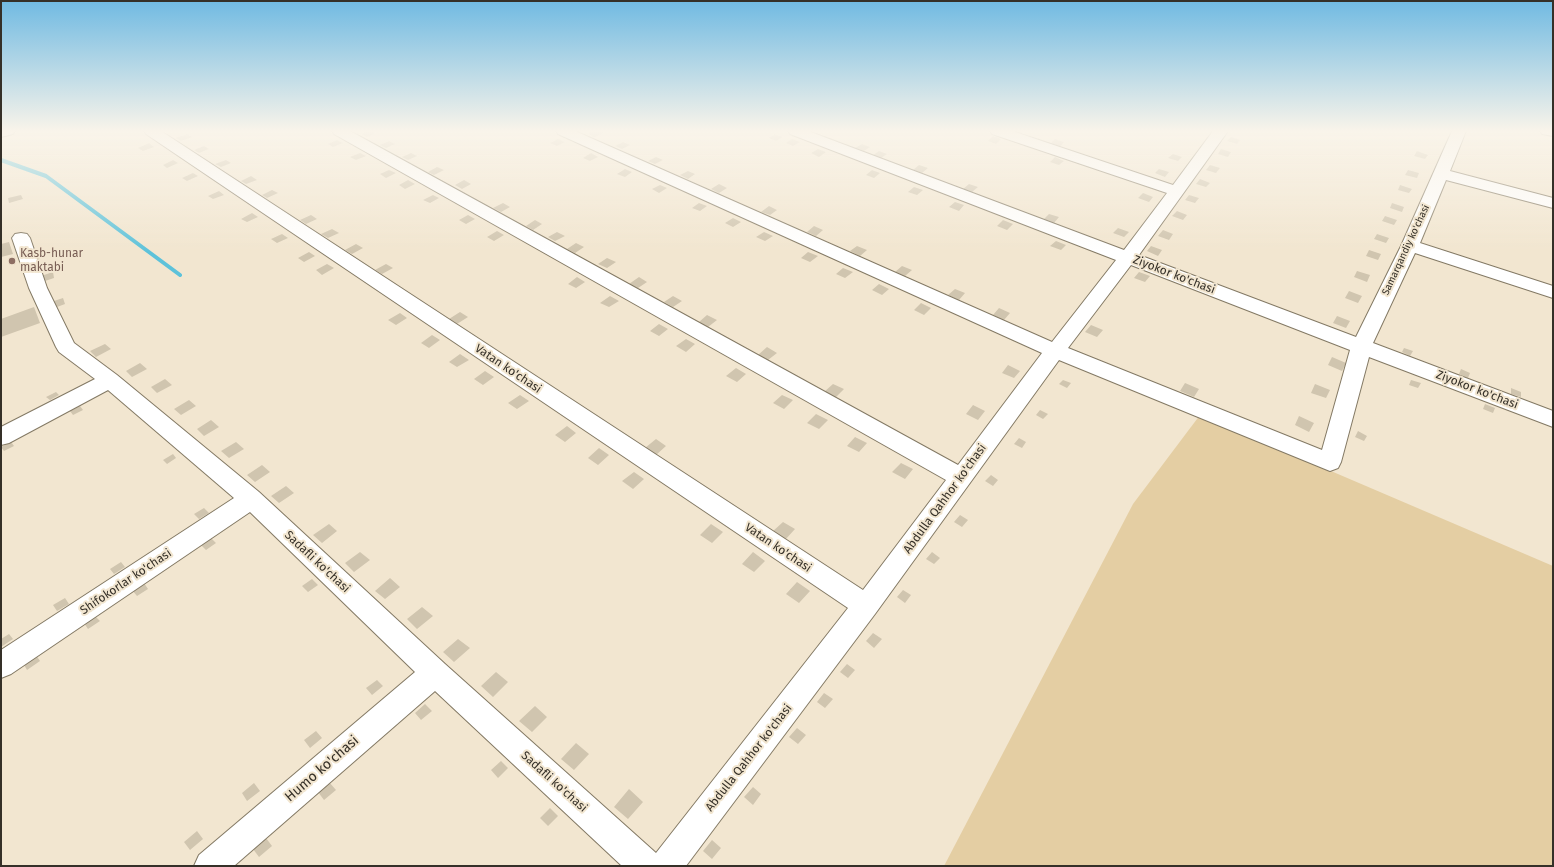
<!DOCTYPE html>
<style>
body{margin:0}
#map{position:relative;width:1554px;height:867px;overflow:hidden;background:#f2e6d0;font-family:"Fira Sans",sans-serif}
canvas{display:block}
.frame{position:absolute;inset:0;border:2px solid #353028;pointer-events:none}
</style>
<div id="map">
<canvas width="1554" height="867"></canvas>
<div class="frame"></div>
</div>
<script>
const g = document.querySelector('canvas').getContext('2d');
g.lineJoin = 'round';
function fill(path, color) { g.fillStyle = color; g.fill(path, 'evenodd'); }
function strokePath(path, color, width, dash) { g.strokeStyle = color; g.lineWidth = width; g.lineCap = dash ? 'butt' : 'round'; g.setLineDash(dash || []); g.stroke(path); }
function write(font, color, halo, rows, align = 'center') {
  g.font = font + ' "Fira Sans",sans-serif'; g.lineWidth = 4; g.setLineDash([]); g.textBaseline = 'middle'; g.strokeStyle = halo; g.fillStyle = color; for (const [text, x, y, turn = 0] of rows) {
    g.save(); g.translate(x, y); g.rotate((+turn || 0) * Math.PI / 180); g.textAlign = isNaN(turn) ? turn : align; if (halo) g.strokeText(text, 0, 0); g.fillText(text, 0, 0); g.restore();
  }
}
fill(new Path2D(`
 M1200 415 1553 566V866H944L1133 504Z`), '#e4cea3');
strokePath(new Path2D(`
 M1 160 46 176 180 275`), '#5dc2da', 4);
fill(new Path2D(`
 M369 131 376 133 367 137 361 134Z
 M594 131H598L603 133 595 137 588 134Z
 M187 134 192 137 181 141 176 138Z
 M775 134 782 137 776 141 769 138Z
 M993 136 1001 139 996 144 988 141Z
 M1231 137 1240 140 1237 144 1227 141Z
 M558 139 565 142 557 146 550 143Z
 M792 139 800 142 793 146 786 143Z
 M1055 139 1064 142 1060 147 1051 143Z
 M337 140 343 143 333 147 328 144Z
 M389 141 395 144 386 148 380 145Z
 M623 142 630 145 622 149 615 146Z
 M149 143 154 147 143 151 138 148Z
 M862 144 870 147 864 151 855 148Z
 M204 146 209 149 199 153 194 150Z
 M818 149 826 152 819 157 811 153Z
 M1221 149 1231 152 1228 157 1218 154Z
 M879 151 887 154 881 158 873 155Z
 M1417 151 1428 155 1425 159 1414 156Z
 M360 153 366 156 356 160 350 157Z
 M411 153 417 156 408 160 402 157Z
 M591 153 598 157 590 161 583 158Z
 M1173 154 1182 157 1178 161 1168 158Z
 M656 157 663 160 655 164 648 161Z
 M1055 157 1064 161 1059 165 1050 162Z
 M173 160 178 163 167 168 163 165Z
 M226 160 231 163 221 167 215 164Z
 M919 165 928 168 922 173 913 170Z
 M1210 165 1220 168 1216 173 1206 170Z
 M437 167 444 170 434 175 428 172Z
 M625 169 632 172 625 177 617 174Z
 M1159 169 1169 172 1165 177 1155 173Z
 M389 170 396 173 386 178 380 174Z
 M872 170 880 173 874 178 866 175Z
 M1408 170 1419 173 1417 178 1405 175Z
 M688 171 695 174 688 179 680 175Z
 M193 173 198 176 187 181 182 178Z
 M251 176 257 180 246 184 241 181Z
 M1200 179 1210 183 1206 187 1196 184Z
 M408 180 415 184 405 189 399 185Z
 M464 180 471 184 462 189 455 185Z
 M719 184 727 188 719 193 711 189Z
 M969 184 978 187 972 192 963 189Z
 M660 185 667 188 659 193 652 189Z
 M1400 185 1412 189 1409 193 1398 190Z
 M914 187 923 190 917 195 908 192Z
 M272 190 278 193 267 198 262 195Z
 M219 191 224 195 213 199 208 196Z
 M1143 193 1153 197 1149 202 1138 198Z
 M21 195 23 199 9 203 8 198Z
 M433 195 439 198 430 203 423 200Z
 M1189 195 1199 198 1195 203 1185 200Z
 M955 202 964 205 959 211 949 207Z
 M503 203 510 207 501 212 493 208Z
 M699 203 707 206 700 211 692 208Z
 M1392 203 1404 207 1402 212 1390 208Z
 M769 206 777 210 770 215 761 212Z
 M1177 211 1187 215 1183 220 1172 216Z
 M252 213 258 217 247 222 241 219Z
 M1049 214 1059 217 1054 223 1044 219Z
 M311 215 317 219 306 224 300 220Z
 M468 215 475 219 466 224 459 220Z
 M1385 216 1397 220 1394 225 1382 221Z
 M733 218 741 222 733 227 725 223Z
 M535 220 542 224 533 230 526 226Z
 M1003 220 1013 224 1007 230 997 226Z
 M814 226 823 230 816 236 807 232Z
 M1118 228 1129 232 1124 237 1113 233Z
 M332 229 339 233 328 238 321 234Z
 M1163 230 1173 234 1169 240 1158 236Z
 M497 231 504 235 494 241 487 237Z
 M557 232 565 236 555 241 548 237Z
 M764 232 773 236 765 241 756 237Z
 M282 234 288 238 277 243 271 239Z
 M1377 234 1389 238 1386 243 1374 239Z
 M1056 241 1066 245 1061 250 1050 246Z
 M9 242 13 254 1 257V244Z
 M576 243 584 247 575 253 567 249Z
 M356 244 363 248 352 254 345 250Z
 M857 246 867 250 860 256 850 251Z
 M1151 246 1162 250 1158 256 1147 251Z
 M1369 250 1381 254 1378 260 1366 256Z
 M44 252 46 257 31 262 30 256Z
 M309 252 315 256 304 262 298 258Z
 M808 252 818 256 810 262 801 258Z
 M607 258 616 262 607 268 598 264Z
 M327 264 334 268 322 275 316 270Z
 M386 264 393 268 382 274 375 270Z
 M902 266 912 270 905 276 895 272Z
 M843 268 853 272 845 278 836 274Z
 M1357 271 1370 275 1367 282 1354 277Z
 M53 272 54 278 39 283 38 277Z
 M1139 272 1150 276 1145 282 1134 278Z
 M577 277 585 282 576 288 568 284Z
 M639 277 647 282 638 288 629 284Z
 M879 284 889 289 882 295 872 290Z
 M955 289 965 293 959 300 948 295Z
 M1349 291 1362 296 1358 303 1345 298Z
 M610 296 619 301 609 307 600 303Z
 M673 296 682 301 673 307 664 302Z
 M63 298 65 304 49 310 48 303Z
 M921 303 931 308 924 315 914 310Z
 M34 307 40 323 1 337V319Z
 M999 308 1010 313 1004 320 993 315Z
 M460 312 468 317 457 324 449 319Z
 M400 313 407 318 396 325 388 320Z
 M707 315 717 320 708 327 699 322Z
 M1337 316 1350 321 1346 328 1333 323Z
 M659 324 668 329 659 336 650 331Z
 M1091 325 1103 330 1097 337 1085 332Z
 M432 335 440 340 429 348 421 343Z
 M686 339 695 344 686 352 676 346Z
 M105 344 111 349 96 357 90 351Z
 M767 347 777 353 768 360 758 355Z
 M1404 348 1413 351 1410 356 1402 352Z
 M460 354 469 360 457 367 449 362Z
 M1332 357 1346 363 1342 371 1328 365Z
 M140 363 147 369 132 377 126 371Z
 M1008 365 1020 371 1014 378 1002 373Z
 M736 368 746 374 737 382 726 376Z
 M1461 369 1470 373 1468 378 1459 374Z
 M485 371 494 377 483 385 474 379Z
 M165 379 172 385 157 393 151 387Z
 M1063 380 1071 383 1067 388 1059 384Z
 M1411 380 1421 383 1418 388 1409 385Z
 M1185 383 1199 389 1194 397 1180 391Z
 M833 384 844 389 835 398 824 392Z
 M1315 384 1330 390 1326 398 1311 393Z
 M1511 388 1521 392V397L1511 394Z
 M56 392 59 395 50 400 46 397Z
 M520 395 529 401 517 409 508 403Z
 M782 395 793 400 784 409 773 403Z
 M189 400 196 406 181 415 174 409Z
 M1485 404 1495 408 1493 413 1483 409Z
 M973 405 985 411 978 420 966 414Z
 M80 406 83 410 73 415 70 411Z
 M1040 410 1048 414 1043 419 1036 415Z
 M816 414 828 420 819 429 807 423Z
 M1299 416 1314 423 1309 432 1295 425Z
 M211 420 219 427 204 436 197 429Z
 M567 426 576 433 565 442 555 435Z
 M1358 431 1367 436 1364 441 1355 437Z
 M855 437 867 443 859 452 847 446Z
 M1019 438 1026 442 1022 448 1014 444Z
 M656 439 666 446 656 455 645 448Z
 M11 442 14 446 4 451 1 447Z
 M236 442 244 449 229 458 221 451Z
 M599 448 609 455 598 465 588 458Z
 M173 454 176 458 167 464 163 460Z
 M901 463 913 469 905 479 892 472Z
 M262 465 270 472 255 482 247 475Z
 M634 472 644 479 633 489 622 481Z
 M991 475 998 480 993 486 985 481Z
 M286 486 294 493 279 503 271 496Z
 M204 508 209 513 199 519 194 514Z
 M960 515 968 520 962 527 954 522Z
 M783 522 795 529 785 540 772 532Z
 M329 524 337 531 322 543 313 535Z
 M711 524 723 532 712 543 700 535Z
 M211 538 216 543 206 550 201 545Z
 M360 552 370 560 354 572 345 563Z
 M753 552 765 561 754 572 742 564Z
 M932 552 940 558 934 564 926 559Z
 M121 562 125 567 114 574 110 569Z
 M390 578 400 587 385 599 375 591Z
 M312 579 318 585 308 592 302 586Z
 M797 582 810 591 799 603 786 594Z
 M144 583 148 589 137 596 132 590Z
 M903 590 911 595 905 603 897 597Z
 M65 598 69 604 57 611 53 605Z
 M422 607 433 616 417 629 407 619Z
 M95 616 100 621 88 629 84 623Z
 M873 633 882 639 874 648 866 641Z
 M9 634 13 639 1 647V639Z
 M458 639 470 648 454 662 443 652Z
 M36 655 40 661 27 670 23 663Z
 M847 664 855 670 848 678 840 672Z
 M496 672 508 682 493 697 481 686Z
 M377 680 383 686 372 695 366 688Z
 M824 693 833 699 825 708 817 702Z
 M425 704 432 711 421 720 415 713Z
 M535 706 547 717 532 732 519 721Z
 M797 728 806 735 798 744 789 737Z
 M316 731 322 738 310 748 304 740Z
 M576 743 589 754 574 770 561 759Z
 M501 761 508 768 498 778 491 770Z
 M329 782 336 790 324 800 318 792Z
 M254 783 260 791 247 801 242 793Z
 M753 787 761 794 753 805 744 797Z
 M629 789 643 802 628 819 614 807Z
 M550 808 558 816 548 826 540 818Z
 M197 831 203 839 190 850 184 842Z
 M266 838 272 846 259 857 253 849Z
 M712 840 721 848 712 859 703 851Z`), '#d0c5af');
const minor = new Path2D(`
 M1 131H15L13 134 1 137Z
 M144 131H161L863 590 946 480 334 134 332 131H350L958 465 1042 353 558 134 556 131H575L1052 342 1116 260 790 134 788 131H808L1124 250 1167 193 992 134 990 131H1012L1173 185 1213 131H1228L1139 255 1356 337 1401 246 1452 131H1466L1450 171 1553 198V208L1446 180 1420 243 1553 286V298L1415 253 1373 343 1553 411V427L1369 357 1341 462 1338 468 1330 471 1059 360 875 614 686 866H622L435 691 234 866H194L199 855 415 672 250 512 11 674 1 678V650L234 498 108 390 9 443 1 445V427L95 379 59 352 56 347 29 288 12 238 15 234 21 233 27 234 30 238 47 288 74 343 117 375 259 492 445 664 656 853 848 608 146 134ZM1131 265 1350 350 1322 450 1068 348Z
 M1540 131H1553V136L1542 134Z`);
strokePath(minor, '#837964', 2);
fill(minor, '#fff');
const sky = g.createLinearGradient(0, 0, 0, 252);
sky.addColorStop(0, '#70bae2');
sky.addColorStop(0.52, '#f9f4ea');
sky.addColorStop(1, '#f9f4ea00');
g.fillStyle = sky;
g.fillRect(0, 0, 1554, 252);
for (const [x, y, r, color] of [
 [12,261,4,"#8d6e63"]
]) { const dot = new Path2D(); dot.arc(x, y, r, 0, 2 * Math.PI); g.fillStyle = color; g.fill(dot); strokePath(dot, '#f2e6d0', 1.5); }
write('10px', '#353028', '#f2e6d0', [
 ["Samarqandiy ko'chasi",1406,250,-65]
]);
write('12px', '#785e54', '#f2e6d0', [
 ["Kasb-hunar",20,254],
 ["maktabi",20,268]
], 'left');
write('12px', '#353028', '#f2e6d0', [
 ["Ziyokor ko'chasi",1174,275,21],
 ["Vatan ko'chasi",508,369,34],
 ["Ziyokor ko'chasi",1477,390,21],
 ["Abdulla Qahhor ko'chasi",945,499,-54],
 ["Vatan ko'chasi",778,548,34],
 ["Sadafli ko'chasi",317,562,43],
 ["Shifokorlar ko'chasi",126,582,-34],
 ["Abdulla Qahhor ko'chasi",749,758,-52],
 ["Sadafli ko'chasi",554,782,42]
]);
write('14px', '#353028', '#f2e6d0', [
 ["Humo ko'chasi",322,769,-41]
]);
</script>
